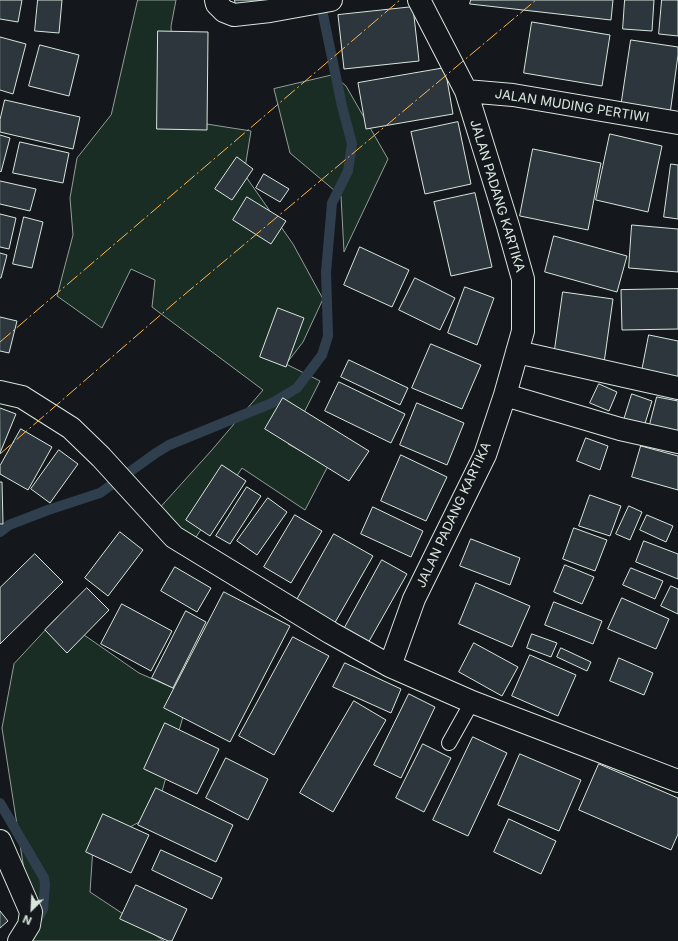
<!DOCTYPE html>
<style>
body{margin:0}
#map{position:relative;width:678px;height:941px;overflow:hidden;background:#14181c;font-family:Inter,sans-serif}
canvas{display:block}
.north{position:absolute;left:12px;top:889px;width:40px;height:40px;-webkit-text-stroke:3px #14181c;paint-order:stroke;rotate:204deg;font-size:11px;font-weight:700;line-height:16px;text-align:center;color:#d8e6dc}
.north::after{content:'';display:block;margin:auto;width:14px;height:18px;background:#d8e6dc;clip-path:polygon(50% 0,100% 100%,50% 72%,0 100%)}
</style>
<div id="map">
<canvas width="678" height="941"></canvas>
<div class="north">N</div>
</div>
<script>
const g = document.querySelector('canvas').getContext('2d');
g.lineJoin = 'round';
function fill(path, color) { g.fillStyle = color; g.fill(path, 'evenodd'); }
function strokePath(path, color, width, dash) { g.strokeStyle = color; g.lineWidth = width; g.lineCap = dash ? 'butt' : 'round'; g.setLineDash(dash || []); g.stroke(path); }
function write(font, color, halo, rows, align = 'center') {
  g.font = font + ' Inter,sans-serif'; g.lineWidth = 3; g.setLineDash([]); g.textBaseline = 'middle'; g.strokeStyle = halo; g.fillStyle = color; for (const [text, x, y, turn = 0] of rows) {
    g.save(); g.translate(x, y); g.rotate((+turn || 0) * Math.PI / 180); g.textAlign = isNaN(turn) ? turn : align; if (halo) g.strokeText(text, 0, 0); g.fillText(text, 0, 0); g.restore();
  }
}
const green = new Path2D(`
 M138 0H176L171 26 175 119 251 131 244 174 293 244 323 299 303 342 286 364 320 381 288 444 328 466 305 510 242 468 194 540 156 512 211 451 263 390 152 307 155 280 131 269 102 328 57 296 73 235 70 198 77 158 111 115Z
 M333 75 346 86 388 159 344 252 341 196 290 153 274 89Z
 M58 617 139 673 189 695 156 813 93 847 90 892 164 941H18L24 870 2 728 14 664Z`);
fill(green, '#1a2d24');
strokePath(green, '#939e99', 1);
strokePath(new Path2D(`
 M0 532 9 525 48 510 100 493 156 453 169 445 272 403 297 388 322 355 328 336 326 272 332 203 348 171 352 144 342 106 320 0
 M0 803 44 878 45 885 43 909 35 924`), '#2f3f4d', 10);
const building = new Path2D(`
 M0 0H22L18 22 0 19Z
 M38 0H62L59 33 35 31Z
 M235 0H263L264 2 236 7Z
 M471 0H613L611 20 470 4Z
 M625 0H654L652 31 623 29Z
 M662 0H678V36L659 34Z
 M413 7 419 61 344 69 338 15Z
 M532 22 610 35 602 86 524 73Z
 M158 31 208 32 207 130 157 129Z
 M0 37 26 44 13 94 0 90Z
 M631 40 678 47V55L670 114 621 107Z
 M40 45 79 55 69 96 29 86Z
 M445 68 453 114 366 129 358 83Z
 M5 100 80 117 73 149 0 132V120Z
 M458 122 471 184 425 194 411 132Z
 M610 134 662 146 648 212 596 200Z
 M0 135 10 138 1 172 0 171Z
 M20 142 69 153 63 183 13 173Z
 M533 149 601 163 588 230 520 216Z
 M237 157 253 169 232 200 215 189Z
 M671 164 678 165V219L664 217Z
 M264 174 289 189 280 202 256 188Z
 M0 181 36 189 30 211 0 204Z
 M475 193 492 267 451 276 434 202Z
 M247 197 286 221 271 244 233 220Z
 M0 214 16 218 9 249 0 247Z
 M24 217 43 222 32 268 13 264Z
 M632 225 678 229V272L629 268Z
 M554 236 627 256 617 292 545 272Z
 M360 247 409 270 392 307 344 285Z
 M0 253 7 255 1 278H0Z
 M415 278 455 298 440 330 399 310Z
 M465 287 494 298 477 345 448 333Z
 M678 289V329L622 330 621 290Z
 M563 292 613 299 604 363 554 356Z
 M278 308 304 318 286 367 260 357Z
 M0 317 17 321 9 353 0 351Z
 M649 335 678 341V384L641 376Z
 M431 344 481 365 462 409 412 388Z
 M349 360 408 388 400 405 341 377Z
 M339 382 405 414 391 443 325 411Z
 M599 384 617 392 609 411 590 403Z
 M632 394 652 401 643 430 623 423Z
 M657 397 678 401V439L648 432Z
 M283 398 369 451 349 481 265 429Z
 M417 403 464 423 447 465 400 445Z
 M0 408 16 414 0 453Z
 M21 429 52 447 28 490 0 474V466Z
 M586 438 608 446 600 470 577 461Z
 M641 446 678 456V490L632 477Z
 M59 450 78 464 50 503 31 489Z
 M401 455 447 477 426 521 381 501Z
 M222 465 246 481 210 536 186 520Z
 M0 482H2L3 524H0Z
 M247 487 261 496 230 544 216 536Z
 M590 495 621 506 610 536 579 526Z
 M268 498 287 512 257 555 237 541Z
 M629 506 642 512 630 540 616 534Z
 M373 507 423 531 411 557 361 534Z
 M295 515 322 531 291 583 264 567Z
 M647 515 673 526 666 542 640 530Z
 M574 528 607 540 595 571 563 559Z
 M120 532 143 550 108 596 85 578Z
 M334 534 373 556 333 626 294 605Z
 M471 539 520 558 510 585 460 566Z
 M644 541 678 554V579L636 562Z
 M35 554 63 582 0 644V588Z
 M382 560 407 574 367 645 343 631Z
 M565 565 594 577 582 604 554 592Z
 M175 567 211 588 197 612 161 591Z
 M631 568 663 581 655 599 623 585Z
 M476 583 530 606 512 647 459 624Z
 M671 586 678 589V614L661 606Z
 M87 588 109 610 67 653 45 630Z
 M224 592 290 626 230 742 164 708Z
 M622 598 669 619 656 649 608 629Z
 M554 602 602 621 593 644 545 625Z
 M122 604 172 631 151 671 101 644Z
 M186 611 206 622 173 688 152 678Z
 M532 634 557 643 551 657 527 648Z
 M293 637 329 656 274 755 239 736Z
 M474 643 518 667 502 696 459 672Z
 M561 648 591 662 587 671 557 657Z
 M530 655 576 675 558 716 512 696Z
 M619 658 653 673 644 695 610 681Z
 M345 663 401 689 391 713 333 687Z
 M409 694 435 707 401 778 374 765Z
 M354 701 386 720 333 812 300 793Z
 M165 723 219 749 197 794 144 769Z
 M473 737 507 753 468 836 433 820Z
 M423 744 451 758 424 812 396 798Z
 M520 754 581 780 559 831 498 805Z
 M226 758 268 779 248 820 206 798Z
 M599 764 678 798V834L671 850 579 810Z
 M156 788 233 825 216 862 138 825Z
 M103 814 149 835 131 873 86 852Z
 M509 819 556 841 541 874 494 852Z
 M161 850 222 878 212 899 152 870Z
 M136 885 187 909 172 941H168L120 919Z
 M0 911 8 921 0 928Z`);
fill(building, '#2c363c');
strokePath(building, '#d8e6dc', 1);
const service = new Path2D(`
 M449 743 472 702`);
const minor = new Path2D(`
 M216 0 217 4 224 11 234 15 270 11 331 0
 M419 0 466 91 508 226 523 279V331L505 395 485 455 414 599 390 666 472 702 678 781
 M466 91 513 95 678 123
 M517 352 678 388
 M0 392 22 397 71 428 101 457 174 537 331 633 390 666
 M505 395 620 429 678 442
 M0 841 31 912 29 925 19 941`);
strokePath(service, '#d8e6dc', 16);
strokePath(minor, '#d8e6dc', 24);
strokePath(service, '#14181c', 14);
strokePath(minor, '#14181c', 22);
strokePath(new Path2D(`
 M0 342 400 0
 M0 454 172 305 536 0`), '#ffb74d', 1, [14, 3, 2, 3]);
write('13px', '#d8e6dc', '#14181c', [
 ["JALAN MUDING PERTIWI",572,106,9],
 ["JALAN PADANG KARTIKA",497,196,73],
 ["JALAN PADANG KARTIKA",454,515,-65]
]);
</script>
